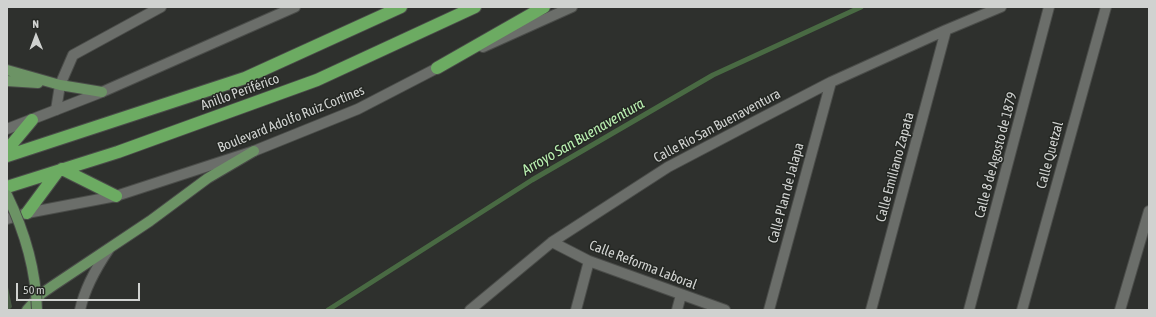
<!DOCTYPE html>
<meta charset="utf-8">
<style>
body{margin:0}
#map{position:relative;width:1156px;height:317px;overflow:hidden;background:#2e302d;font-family:"Asap Condensed",sans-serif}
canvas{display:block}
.frame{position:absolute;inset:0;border:8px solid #d0d2d0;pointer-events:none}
.north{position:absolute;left:16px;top:16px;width:40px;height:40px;-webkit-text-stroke:3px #242723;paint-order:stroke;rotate:359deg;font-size:11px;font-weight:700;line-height:16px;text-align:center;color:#d0d2d0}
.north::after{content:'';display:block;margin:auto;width:14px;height:18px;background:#d0d2d0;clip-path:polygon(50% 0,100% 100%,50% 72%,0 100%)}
.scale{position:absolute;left:16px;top:283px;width:124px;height:18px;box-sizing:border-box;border:2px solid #d0d2d0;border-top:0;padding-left:5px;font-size:12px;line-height:14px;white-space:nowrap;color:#d0d2d0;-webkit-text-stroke:3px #242723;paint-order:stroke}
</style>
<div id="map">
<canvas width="1156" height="317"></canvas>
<div class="frame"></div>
<div class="north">N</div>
<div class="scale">50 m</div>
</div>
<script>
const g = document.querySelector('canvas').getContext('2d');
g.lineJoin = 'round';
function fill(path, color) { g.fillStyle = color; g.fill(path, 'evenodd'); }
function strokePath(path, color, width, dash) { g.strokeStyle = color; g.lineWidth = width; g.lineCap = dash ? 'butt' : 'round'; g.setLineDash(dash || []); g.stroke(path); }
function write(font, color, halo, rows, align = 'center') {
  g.font = font + ' "Asap Condensed",sans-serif'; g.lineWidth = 3; g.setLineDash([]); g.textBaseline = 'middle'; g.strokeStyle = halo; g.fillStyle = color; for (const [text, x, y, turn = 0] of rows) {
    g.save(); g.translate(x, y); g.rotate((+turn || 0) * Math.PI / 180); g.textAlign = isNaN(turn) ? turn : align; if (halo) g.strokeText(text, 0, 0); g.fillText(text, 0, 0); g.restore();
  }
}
fill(new Path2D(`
 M7 282 12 307 9 310H7Z`), '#475a43');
strokePath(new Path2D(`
 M328 310 532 180 713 75 861 7`), '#496a43', 5);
const minor = new Path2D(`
 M552 242 589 261 725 310
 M470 310 552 242 668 167 748 125 831 82 946 30 1001 7
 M576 310 589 261
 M677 310 681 295
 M769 310 831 82
 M871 310 946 30
 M969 310 1049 7
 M1022 310 1106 7
 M1120 310 1149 211`);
const tertiary = new Path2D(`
 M56 110 60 85 73 55 161 7`);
const secondary = new Path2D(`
 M483 47 572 7
 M7 129 102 92 295 7
 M7 219 27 213 116 196 254 151 358 109 443 65
 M80 310C85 287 96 268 109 249`);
const primary = new Path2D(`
 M7 70 60 85 102 92
 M7 81 38 83
 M27 310 41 294 54 285 150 221 208 178 254 151`);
const motorway = new Path2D(`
 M437 68 544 7
 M7 150 32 120
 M7 156 245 78 401 7
 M62 169 116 196
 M7 187 118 152 317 80 475 7
 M27 213 58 171`);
strokePath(minor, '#4a4c49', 12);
strokePath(tertiary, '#4a4c49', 12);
strokePath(secondary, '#4a4c49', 12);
strokePath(primary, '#4a4c49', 12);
strokePath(motorway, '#4a4c49', 14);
strokePath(minor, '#6b6e6a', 10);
strokePath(tertiary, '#6b6e6a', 10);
strokePath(secondary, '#6b6e6a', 10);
strokePath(primary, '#6c9365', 10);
strokePath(motorway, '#6cab62', 12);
const primaryBridge = new Path2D(`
 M7 195C24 230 36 271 37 310`);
strokePath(primaryBridge, '#4a4c49', 12, []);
strokePath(primaryBridge, '#6c9365', 10);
write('14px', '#d0d2d0', '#242723', [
 ["Anillo Periférico",240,92,-20],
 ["Boulevard Adolfo Ruiz Cortines",291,119,-22],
 ["Calle Río San Buenaventura",717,126,-28],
 ["Calle 8 de Agosto de 1879",996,155,-75],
 ["Calle Quetzal",1050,155,-75],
 ["Calle Emiliano Zapata",895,167,-75],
 ["Calle Plan de Jalapa",786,193,-75],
 ["Calle Reforma Laboral",643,265,21]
]);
write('italic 15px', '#b9efb0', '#242723', [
 ["Arroyo San Buenaventura",583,137,-30]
]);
</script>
